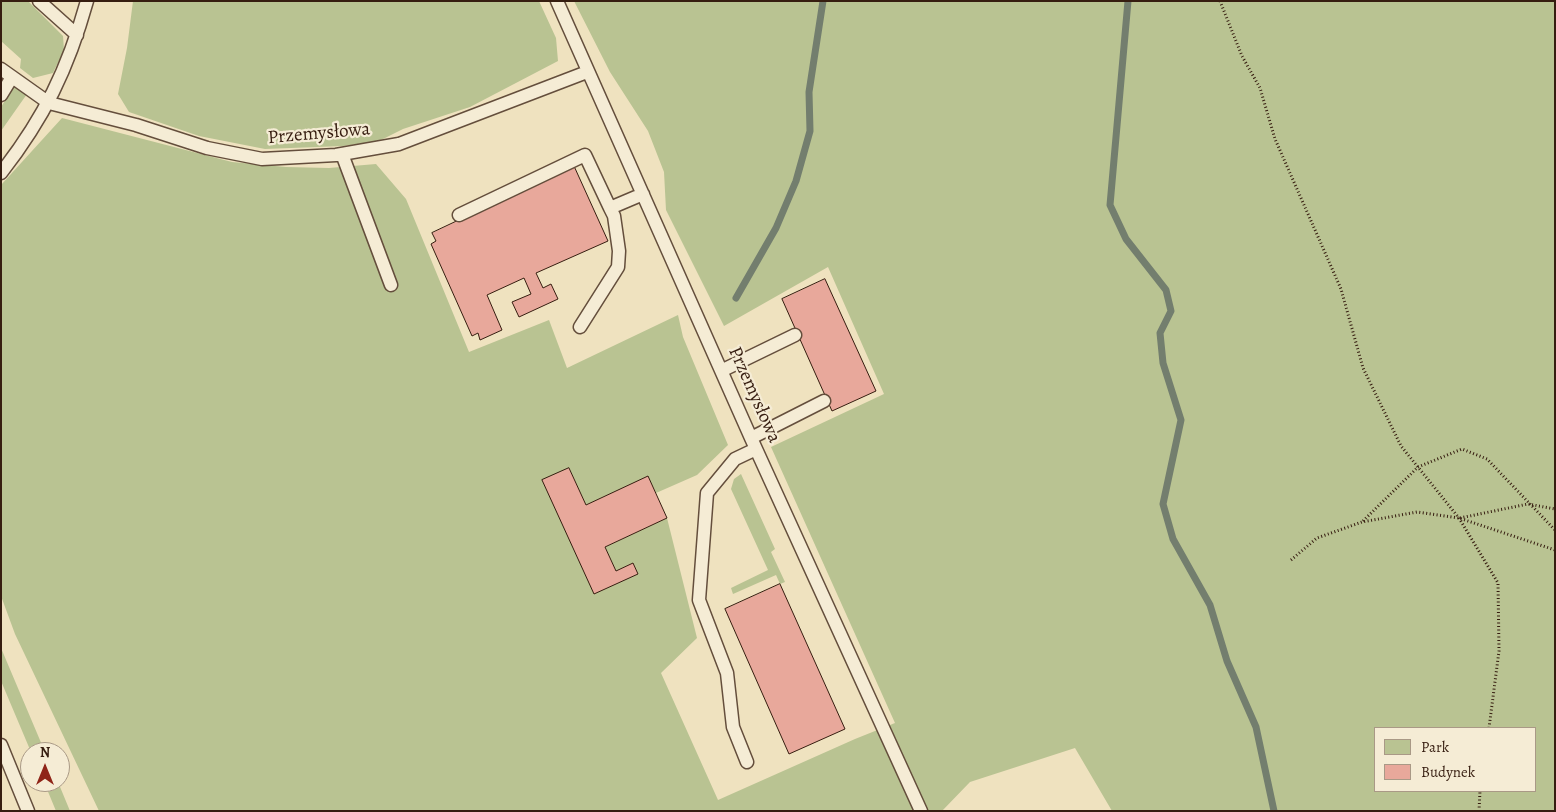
<!DOCTYPE html>
<meta charset="utf-8">
<style>
body{margin:0}
#map{position:relative;width:1556px;height:812px;overflow:hidden;background:#efe2bf;font-family:Alegreya,serif}
canvas{display:block}
.frame{position:absolute;inset:0;border:2px solid #361d10;pointer-events:none}
.legend{position:absolute;left:1374px;top:727px;width:162px;height:65px;box-sizing:border-box;background:#f5ecd5;border:1px solid #a99986;margin:0;padding:6px 9px;list-style:none;font-size:15px;color:#361d10}
.legend li{display:flex;align-items:center;gap:10px;height:25px}
.legend b{width:25px;border:1px solid #a99986}
.north{position:absolute;left:20px;top:742px;width:50px;height:50px;box-sizing:border-box;background:#f5ecd5;border:1px solid #a99986;border-radius:50%;rotate:0deg;font-size:14px;font-weight:700;line-height:20px;text-align:center;color:#361d10}
.north::after{content:'';display:block;margin:auto;width:18px;height:22px;background:#8f2418;clip-path:polygon(50% 0,100% 100%,50% 72%,0 100%)}
</style>
<div id="map">
<canvas width="1556" height="812"></canvas>
<div class="frame"></div>
<ul class="legend">
<li><b style="height:14px;background:#b9c392"></b>Park</li>
<li><b style="height:14px;background:#e8a89b"></b>Budynek</li>
</ul>
<div class="north">N</div>
</div>
<script>
const g = document.querySelector('canvas').getContext('2d');
g.lineJoin = 'round';
function fill(path, color) { g.fillStyle = color; g.fill(path, 'evenodd'); }
function strokePath(path, color, width, dash) { g.strokeStyle = color; g.lineWidth = width; g.lineCap = dash ? 'butt' : 'round'; g.setLineDash(dash || []); g.stroke(path); }
function write(font, color, halo, rows, align = 'center') {
  g.font = font + ' Alegreya,serif'; g.lineWidth = 4.5; g.setLineDash([]); g.textBaseline = 'middle'; g.strokeStyle = halo; g.fillStyle = color; for (const [text, x, y, turn = 0] of rows) {
    g.save(); g.translate(x, y); g.rotate((+turn || 0) * Math.PI / 180); g.textAlign = isNaN(turn) ? turn : align; if (halo) g.strokeText(text, 0, 0); g.fillText(text, 0, 0); g.restore();
  }
}
fill(new Path2D(`
 M1 1H28L63 36 64 50 53 73 33 78 20 68 21 59 1 41Z
 M133 1H539L556 38 558 61 470 107 403 129 379 141 343 146 265 149 199 136 129 112 118 94 127 48Z
 M574 1H1555V811H1112L1075 748 970 782 942 811H99L15 634 1 596V185L62 118 232 162 286 167 329 168 376 164 406 199 469 352 549 320 567 368 678 315 683 337 728 445 697 475 656 493 648 477 586 505 569 468 594 593 638 574 633 563 616 571 605 547 667 518 697 638 661 673 718 800 855 739 895 723 771 447 884 394 828 267 724 326 666 210 664 172 648 131 610 72ZM1375 728H1535V791H1375Z
 M15 85 27 94 1 131V107Z
 M741 474 775 549 771 552 785 582 780 584 776 575 733 594 731 588 768 570 731 489 734 479Z
 M1 648 45 752H31L1 681Z
 M44 782H58L70 811H56Z`), '#b9c392');
strokePath(new Path2D(`
 M1128 1 1110 205 1126 239 1166 290 1171 311 1160 333 1163 363 1181 420 1163 504 1173 539 1210 605 1227 661 1256 727 1274 811
 M736 298 776 228 796 181 810 131 809 92 823 1`), '#737e6e', 7);
const building = new Path2D(`
 M574 166 608 241 536 273 543 288 551 284 558 299 519 317 512 302 531 294 524 278 487 295 502 330 480 340 478 333 472 336 431 244 436 241 432 233Z
 M825 279 876 391 832 411 782 299Z
 M569 468 586 505 648 476 667 518 605 547 616 571 633 563 638 574 594 594 542 480Z
 M780 584 845 729 789 754 725 609Z`);
fill(building, '#e8a89b');
strokePath(building, '#361d10', 1);
const lane = new Path2D(`
 M39 1 77 35
 M557 1 751 438 921 811
 M1 69 49 103 136 125 207 148 262 159 336 155 399 144 587 72
 M1 95 12 77
 M342 154 391 285
 M1 173C44 118 68 69 87 1
 M459 215 585 155 610 208
 M580 327 618 267 619 251 614 216 610 208 643 194
 M723 370 795 335
 M751 438 824 401
 M1 745 28 811
 M747 762 733 727 727 673 699 600 707 493 735 459 756 449`);
strokePath(lane, '#644e3c', 15);
strokePath(new Path2D(`
 M1220 1 1242 56 1260 88 1275 139 1341 289 1363 368 1401 446 1459 518 1498 583 1499 651 1489 728
 M1460 518 1528 504 1555 509
 M1363 521 1418 467 1462 449 1487 459 1555 530
 M1291 560 1317 538 1362 522 1417 512 1459 518 1555 550
 M1479 811 1480 791`), '#361d10', 3, [1, 2.5]);
strokePath(lane, '#f5ecd5', 12);
write('19px', '#361d10', '#f5ecd5', [
 ["Przemysłowa",319,134,-5],
 ["Przemysłowa",754,395,66]
]);
</script>
